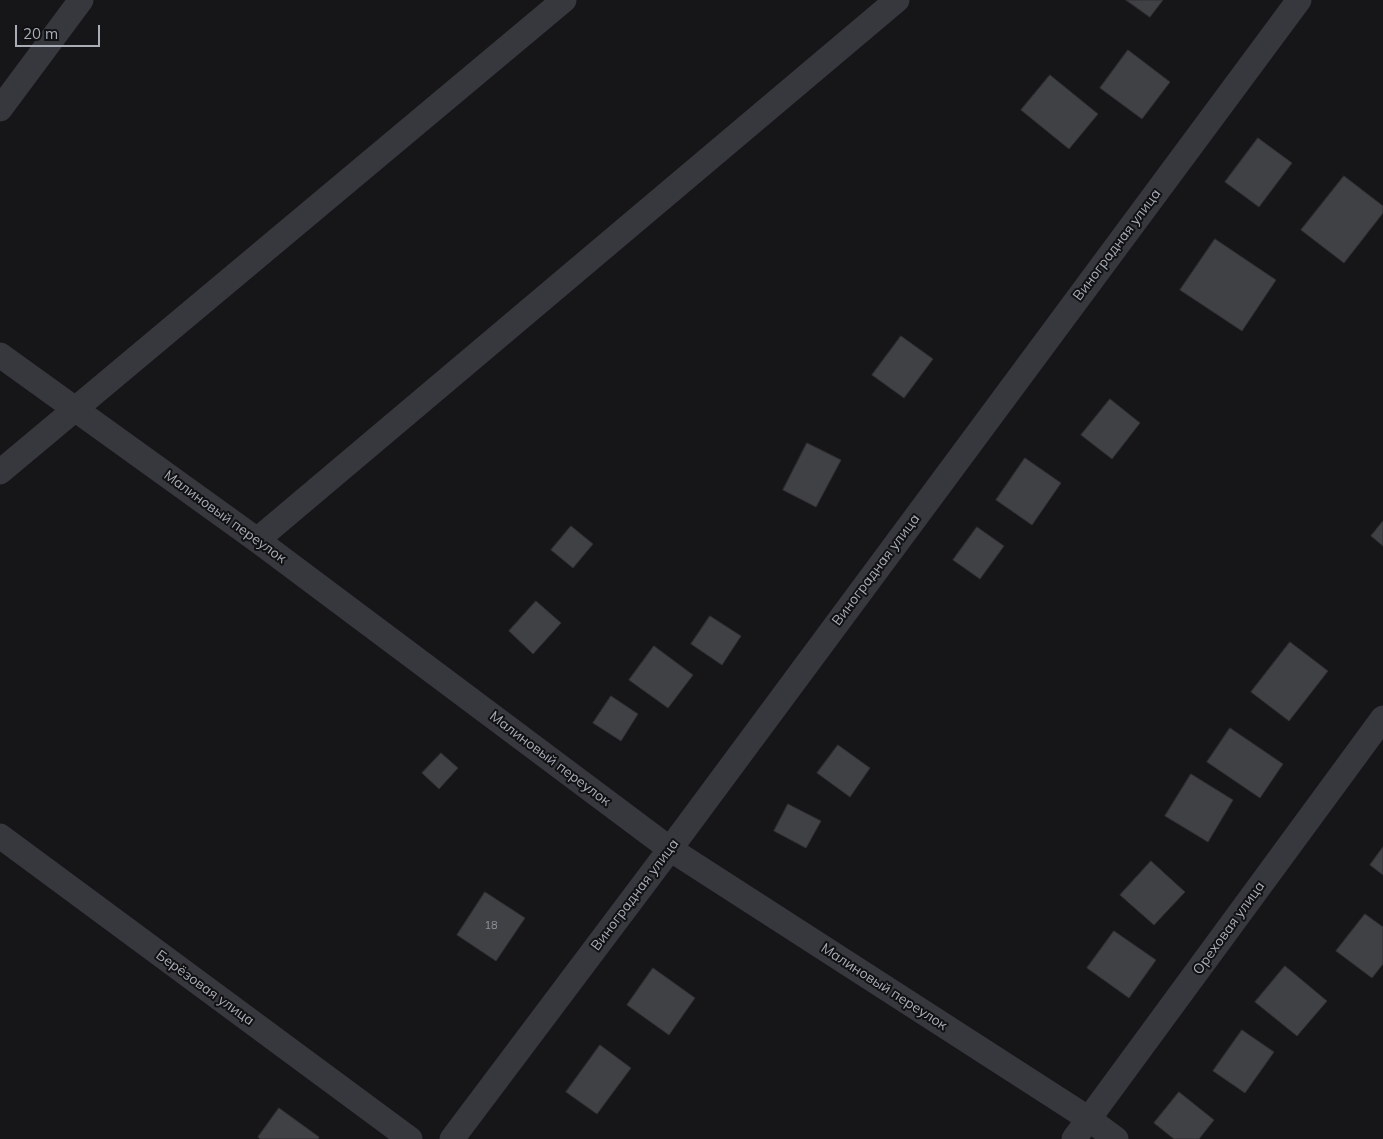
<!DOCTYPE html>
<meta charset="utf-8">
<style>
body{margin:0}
#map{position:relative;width:1383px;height:1139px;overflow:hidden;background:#161618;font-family:Mulish,sans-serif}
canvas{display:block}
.scale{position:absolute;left:15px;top:25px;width:85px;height:22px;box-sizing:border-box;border:2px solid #a8adb8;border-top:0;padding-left:6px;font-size:15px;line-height:18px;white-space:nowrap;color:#a8adb8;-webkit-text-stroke:4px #111113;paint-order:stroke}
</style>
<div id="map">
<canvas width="1383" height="1139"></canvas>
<div class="scale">20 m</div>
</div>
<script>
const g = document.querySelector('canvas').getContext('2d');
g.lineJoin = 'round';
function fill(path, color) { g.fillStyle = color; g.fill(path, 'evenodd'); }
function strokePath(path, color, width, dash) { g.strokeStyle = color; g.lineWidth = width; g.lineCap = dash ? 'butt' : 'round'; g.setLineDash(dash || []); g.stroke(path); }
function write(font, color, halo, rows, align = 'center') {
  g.font = font + ' Mulish,sans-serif'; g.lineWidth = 4; g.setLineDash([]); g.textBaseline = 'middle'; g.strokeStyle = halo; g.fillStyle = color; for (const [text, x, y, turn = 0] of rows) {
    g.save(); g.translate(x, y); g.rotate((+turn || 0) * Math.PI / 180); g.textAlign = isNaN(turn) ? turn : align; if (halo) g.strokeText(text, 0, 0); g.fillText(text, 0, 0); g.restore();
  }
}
const building = new Path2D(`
 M1126 0H1163L1150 17Z
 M1128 50 1170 82 1142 119 1100 88Z
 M1050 75 1098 114 1069 149 1021 110Z
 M1258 138 1292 163 1259 207 1225 182Z
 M1344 176 1383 206V213L1344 263 1301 230Z
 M1215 239 1276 280 1242 331 1180 290Z
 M901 336 933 359 904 398 872 375Z
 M1110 399 1140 423 1112 459 1081 435Z
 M807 443 841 460 816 507 783 490Z
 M1025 458 1061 483 1032 525 996 500Z
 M1383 521V546L1371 536Z
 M571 526 593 544 573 568 551 550Z
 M977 527 1004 546 980 579 953 560Z
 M536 601 561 623 533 654 509 631Z
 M710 616 741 636 722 665 691 644Z
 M1290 642 1328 671 1289 721 1251 692Z
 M654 646 693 675 668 708 629 680Z
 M611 696 638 714 621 741 593 723Z
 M1230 728 1283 764 1260 798 1207 762Z
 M838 745 870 768 850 797 817 773Z
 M441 753 458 768 439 789 422 773Z
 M1191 774 1233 800 1208 842 1165 816Z
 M788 804 821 821 806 848 774 831Z
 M1383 847V875L1370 865Z
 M1151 861 1185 892 1154 925 1120 895Z
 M485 892 525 918 496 961 457 935Z
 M1365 914 1383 927V964L1372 978 1336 951Z
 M1114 931 1156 960 1129 998 1087 968Z
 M1285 966 1327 1001 1297 1036 1255 1002Z
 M653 968 695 998 669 1035 627 1005Z
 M1242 1030 1274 1052 1245 1093 1213 1071Z
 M600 1045 631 1068 597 1114 566 1092Z
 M1179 1092 1214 1120 1199 1139H1174L1154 1123Z
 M279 1108 319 1137 318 1139H260L258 1137Z`);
fill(building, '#404145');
strokePath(building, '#303034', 1);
strokePath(new Path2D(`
 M0 109 81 0
 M0 355 257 540 670 849 1089 1119 1116 1139
 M0 472 564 0
 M257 540 897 0
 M0 836 410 1139
 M452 1139 670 849 1299 0
 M1074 1139 1383 718`), '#37383d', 25);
write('11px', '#8e929b', null, [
 ["18",491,926]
]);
write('14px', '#a8adb8', '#111113', [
 ["Виноградная улица",1117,245,-53],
 ["Малиновый переулок",225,517,36],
 ["Виноградная улица",876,570,-53],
 ["Малиновый переулок",550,759,37],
 ["Виноградная улица",635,895,-53],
 ["Ореховая улица",1229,928,-54],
 ["Малиновый переулок",884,987,33],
 ["Берёзовая улица",205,988,36]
]);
</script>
